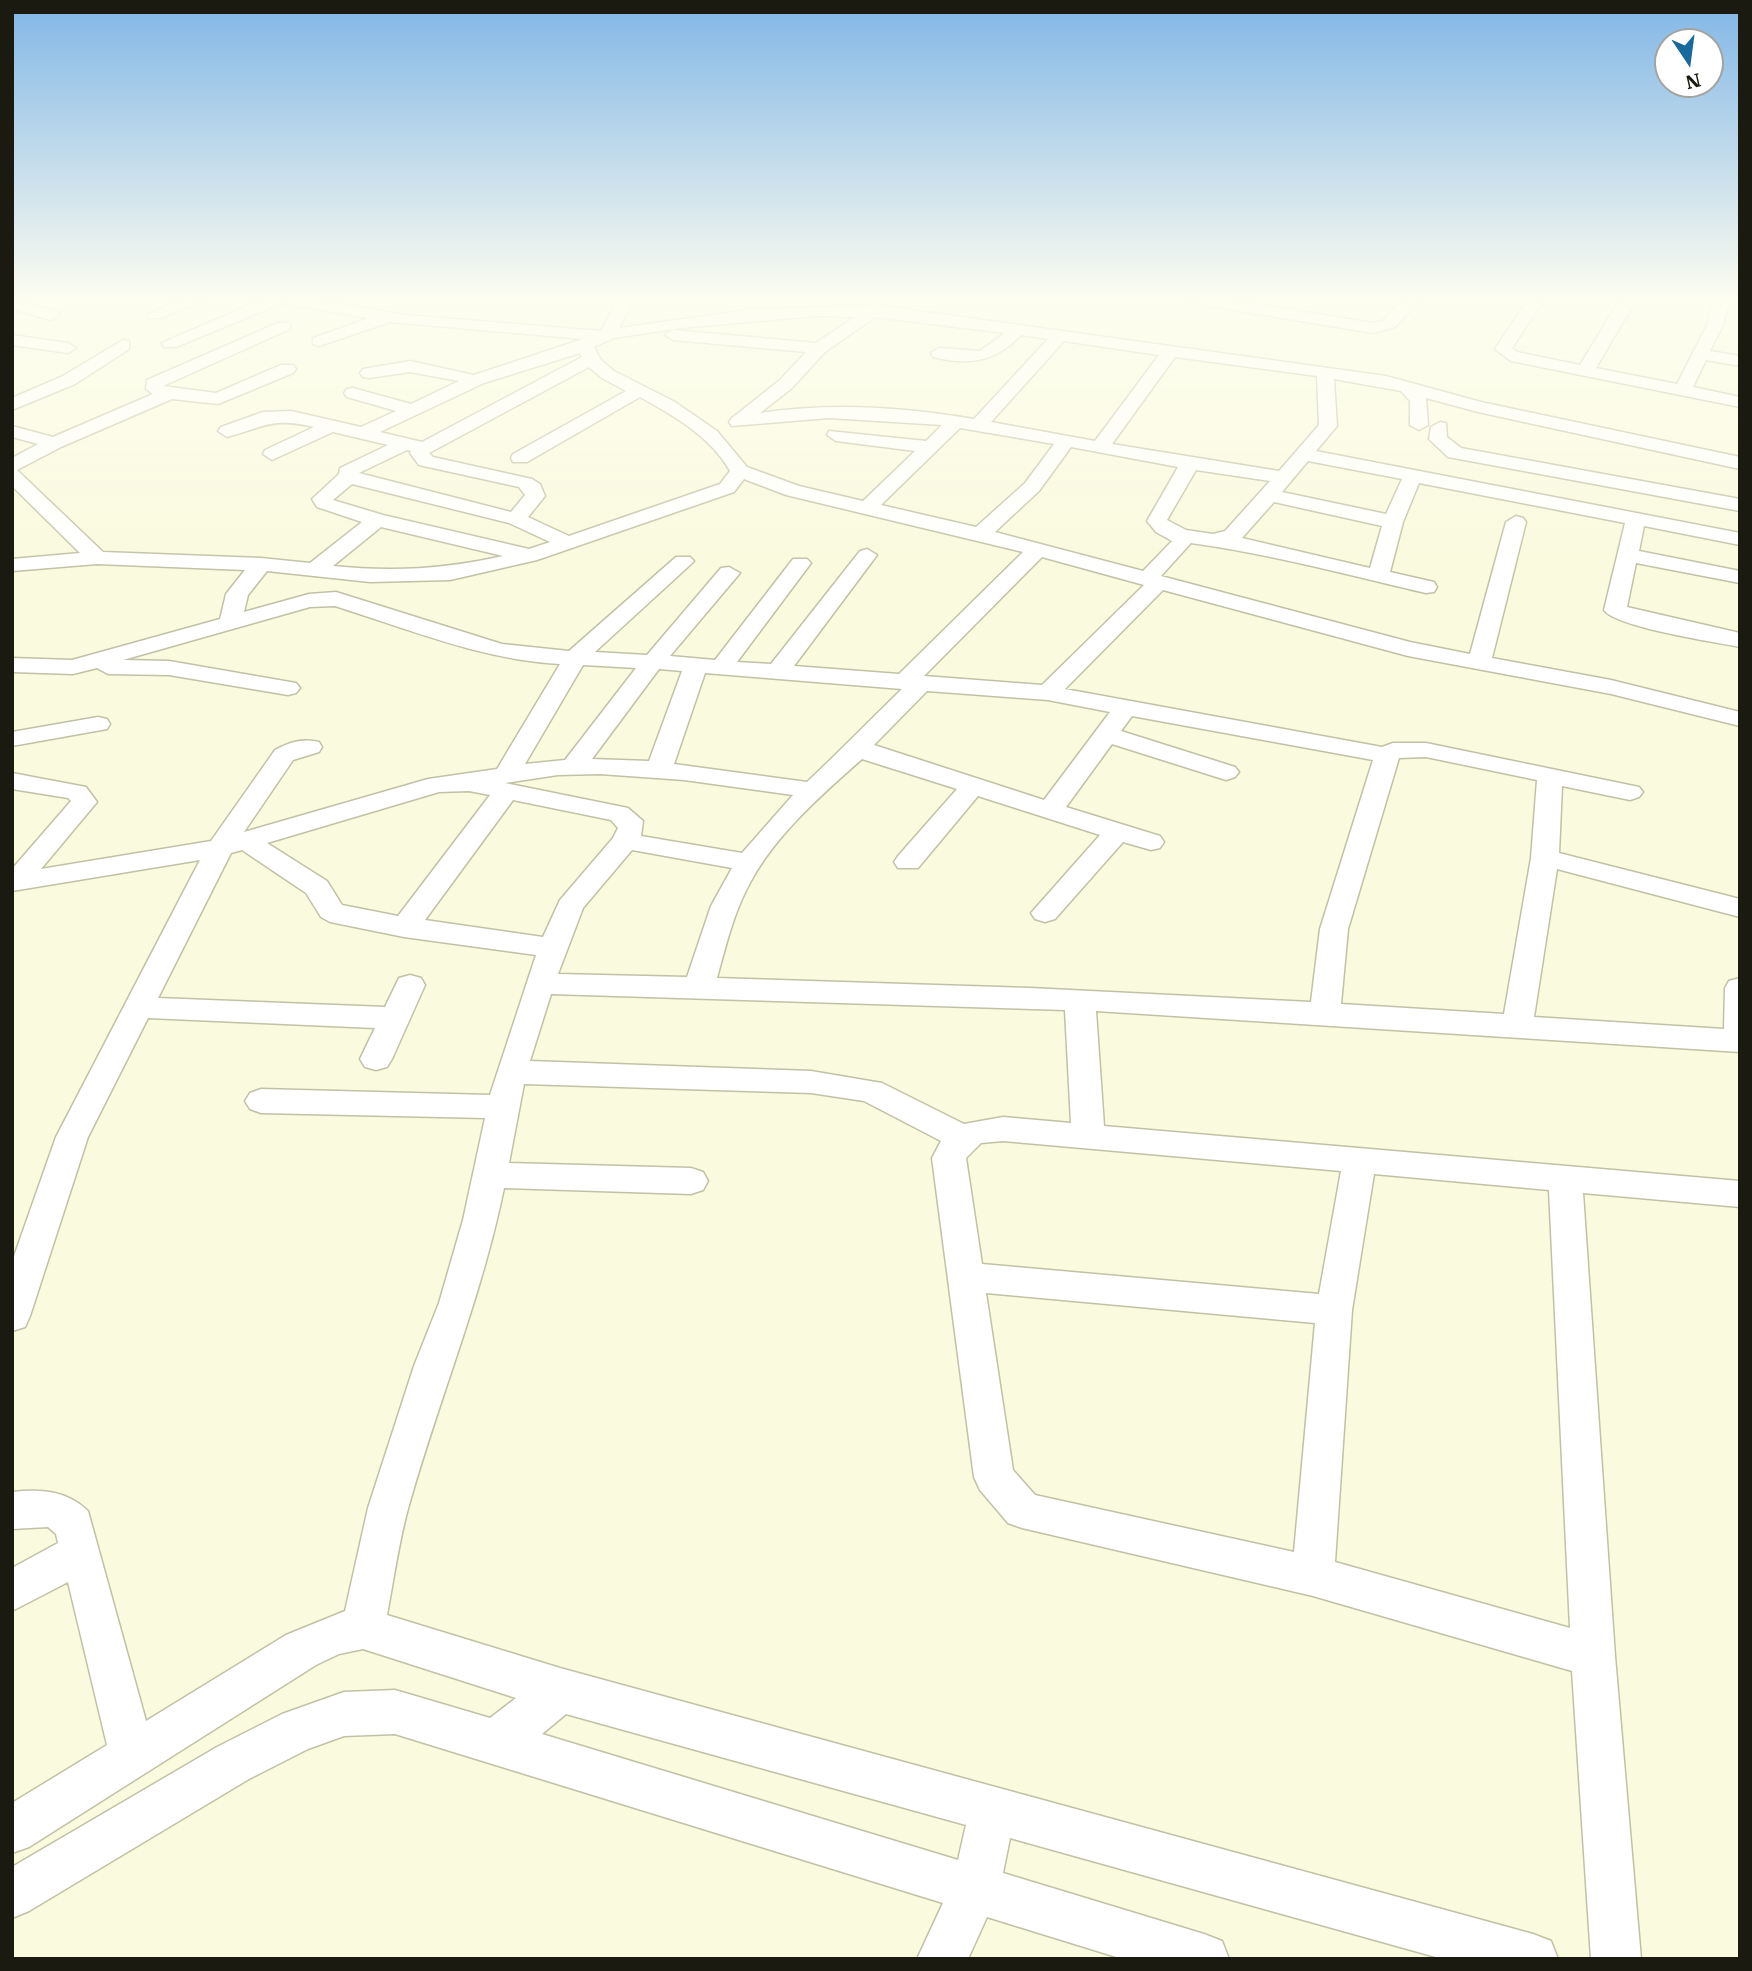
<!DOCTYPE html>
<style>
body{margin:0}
#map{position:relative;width:1752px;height:1971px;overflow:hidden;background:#fafade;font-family:"IBM Plex Serif",serif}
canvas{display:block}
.frame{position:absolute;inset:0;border:14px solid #1a1a10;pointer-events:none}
.north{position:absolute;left:1654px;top:28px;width:70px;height:70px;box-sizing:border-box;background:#fff;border:2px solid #a3a39f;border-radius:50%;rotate:167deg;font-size:19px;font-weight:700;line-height:28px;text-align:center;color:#1a1a10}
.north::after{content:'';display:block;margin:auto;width:24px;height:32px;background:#176a9b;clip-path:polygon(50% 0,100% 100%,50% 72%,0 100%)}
</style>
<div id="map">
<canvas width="1752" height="1971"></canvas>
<div class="frame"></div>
<div class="north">N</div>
</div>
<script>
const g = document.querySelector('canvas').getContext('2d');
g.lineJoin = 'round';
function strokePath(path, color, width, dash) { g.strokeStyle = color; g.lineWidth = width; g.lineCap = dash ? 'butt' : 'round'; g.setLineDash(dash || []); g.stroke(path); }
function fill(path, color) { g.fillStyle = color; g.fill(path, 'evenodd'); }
const minor = new Path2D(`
 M187 298H209L161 318H149L147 315Z
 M266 298H306L406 315 601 331 619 298H635L619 328 748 310 875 305 1386 376 1481 402 1740 457V469L1478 412 1426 398 1428 425 1419 430 1410 425V401L1401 391 1334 379 1337 426 1316 451 1740 533V545L1644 526 1639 551 1740 571V583L1636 563 1627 607 1740 633V647C1715 642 1615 627 1604 610L1625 523 1419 483 1403 522 1390 572 1434 582 1437 587 1434 592 1426 593C1349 575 1271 554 1191 543L1161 576 1410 642 1470 654 1506 522 1516 516 1523 518 1526 522 1492 658 1611 680 1740 712V726L1611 694 1408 656 1163 590 1065 689 1382 747 1393 743H1426L1639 787 1643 792 1639 797 1630 800 1562 786 1559 853 1740 899V917L1557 869 1534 1017 1724 1029 1725 988 1729 981 1740 978V1052L1096 1011 1104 1126 1740 1181V1207L1583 1193 1615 1656 1641 1959H1591L1572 1671 1313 1596 1022 1528 1008 1523 980 1490 974 1477 932 1158 941 1141 864 1101 811 1093 524 1084 509 1163 691 1168 703 1172 708 1181 703 1190 691 1194 504 1188C482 1296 439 1399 409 1505 399 1540 394 1578 387 1615L560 1668 1533 1934 1551 1941 1558 1959H1443L1010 1838 1003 1873 1204 1934 1222 1941 1229 1959H1123L987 1917 968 1959H917L943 1903 395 1734 344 1736 308 1749 249 1779 29 1911 12 1918V1867L217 1747 282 1714 344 1692 395 1690 490 1718 516 1698 363 1649 339 1654 316 1665 29 1847 12 1853V1803L107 1745 68 1582 12 1611V1568L58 1543 56 1534 48 1527 12 1529V1492C41 1489 66 1490 88 1511L146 1721 286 1635 345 1611 368 1508 414 1366 439 1303 463 1220 485 1118 261 1113 250 1109 245 1101 250 1093 261 1089 490 1095 536 955 404 937 330 922 321 917 306 893 242 850 231 853 158 998 385 1007 399 978 410 975 421 978 425 985 392 1059 387 1067 376 1070 365 1067 360 1059 375 1028 148 1018 88 1137 30 1316 25 1327 12 1331V1262L56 1137 200 860 12 891V869L71 801 68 798 12 789V773L86 787 97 802 41 869 211 841 275 750C290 742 302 738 319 742L322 747 319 752 293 760 244 832 428 779 497 769 560 664C483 660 408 629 335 606L310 607 123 660 169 661 296 683 300 688 296 693 288 695 169 675 108 674 97 668 73 674 12 672V658L72 660 220 619 226 594 245 570 97 564 12 571V559L80 553 12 486V458L38 444 12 437V426L53 437 153 394 146 389 147 380 278 323H290V329L163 386 216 393 281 365H293L296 369 293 373 218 404 172 399 61 447 17 470 103 552 261 558 310 563 362 522 317 507 312 499 339 474 340 468 388 445 333 432 272 460 263 454 265 450 314 427C271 417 265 427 227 437L218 431 221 427 263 412 291 411 361 427 396 411 347 397 344 393 347 389 353 388 411 404 459 381 410 372 369 378 363 377 360 373 363 369 410 361 474 375 583 339 390 322 319 346 313 344V338L369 318 282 303 176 347H164L162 343ZM816 316 855 317 816 343 673 330 665 335 673 340 806 352 780 380 732 418 729 422 732 426 829 418 942 425 926 441 829 431 827 435 836 441 915 451 863 501 799 486 747 467 717 431 675 402 614 371 601 360 594 347 614 338 680 328ZM875 317 1005 333 980 351 939 348 931 353 933 357C969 366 995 362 1021 335L1048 339 974 419C904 407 831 402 760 413L792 388 825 352ZM1064 341 1159 355 1095 441 991 422ZM580 353 582 357 422 442 380 432 484 383ZM1175 357 1317 376 1319 425 1279 471 1112 444ZM589 367 602 378 626 391 513 454 511 458 513 462H527L640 397C674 416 710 436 730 471L720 484 569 536 528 517 545 496 540 484 532 479 433 457 429 453ZM960 428 1054 444 1025 483 976 527 881 505ZM1071 447 1178 467 1147 521 1156 532 1172 541 1143 571 995 532 1039 491ZM407 450 411 451 410 453 419 465 519 487 525 495 511 512 359 473ZM1308 461 1402 479 1386 514 1282 492ZM1196 470 1270 481 1225 531 1213 534 1186 530 1167 520ZM744 479 786 495 1023 552 899 674 794 666 877 555 867 549 860 551 771 664 737 662 811 563 807 559H793L715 660 670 656 740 573 729 567 721 568 647 655 595 652 690 565 694 561 690 557H676L569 651 502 644 336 592 309 594 244 612 248 595 267 571 370 582 450 580 537 560 734 492ZM352 484 509 523 550 542 529 549 383 515 333 500ZM1274 502 1382 526 1370 568 1242 538ZM381 527 503 556C445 569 393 572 333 566ZM1042 557 1144 585 1042 685 924 676ZM583 665 636 668 565 760 525 764ZM659 669 682 671 649 761 592 759ZM705 673 902 689C870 720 840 751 807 782L674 764ZM927 691 1048 700 1110 712 1044 800 874 745ZM1132 716 1373 760 1320 929 1311 1002 1030 988 717 978C726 945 734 911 751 881 776 835 821 795 862 759L957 789 898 856 894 862 898 868H918L978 796 1100 835 1031 913 1035 919 1045 922 1055 919 1123 842 1151 850 1160 848 1164 842 1160 836 1066 807 1112 744 1226 780 1235 777 1239 772 1235 767 1121 731ZM1426 757 1537 780 1531 858 1504 1014 1341 1004 1348 929 1399 758ZM600 774 684 780 793 795 742 853 641 836 643 821 628 808 505 783 558 775ZM469 791 490 795 398 916 342 905 327 881 267 843 439 792ZM513 800 611 820 618 828 613 838 560 900 543 937 425 920ZM632 850 732 868 711 906 687 977 558 974 583 908ZM551 994 1065 1010 1071 1123 1003 1117 964 1124 882 1083 811 1071 530 1061ZM1003 1141 1341 1171 1319 1294 982 1264 966 1158 981 1143ZM1374 1174 1549 1190 1570 1628 1335 1562 1352 1310ZM986 1293 1315 1323 1294 1552 1035 1495 1013 1470ZM566 1714 966 1825 958 1860 542 1734Z
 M1184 298H1218L1373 323 1383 321 1405 298H1421L1395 327 1373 333 1192 303Z
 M1529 298H1545L1512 348 1517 352 1580 365 1621 298H1637L1596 368 1677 384 1707 325 1714 298H1730L1723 325 1710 351 1740 356V366L1706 360 1693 387 1740 397V407L1511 361 1495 349Z
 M12 299 57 312 59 315 51 320 12 309Z
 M12 335 68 343 76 348 68 353 12 345Z
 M123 340 129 341V349L75 384 12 410V398L63 376Z
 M1440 422 1446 423 1447 437 1461 448 1740 499V511L1448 457 1429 439 1431 427Z
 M98 717 107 719 110 724 107 729 12 746V732Z`);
strokePath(minor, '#c1c1a6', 3);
fill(minor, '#fff');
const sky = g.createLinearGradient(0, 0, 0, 574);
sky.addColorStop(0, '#81b6e6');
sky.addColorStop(0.52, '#fdfdf0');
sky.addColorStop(1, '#fdfdf000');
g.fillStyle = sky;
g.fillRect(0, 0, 1752, 574);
</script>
